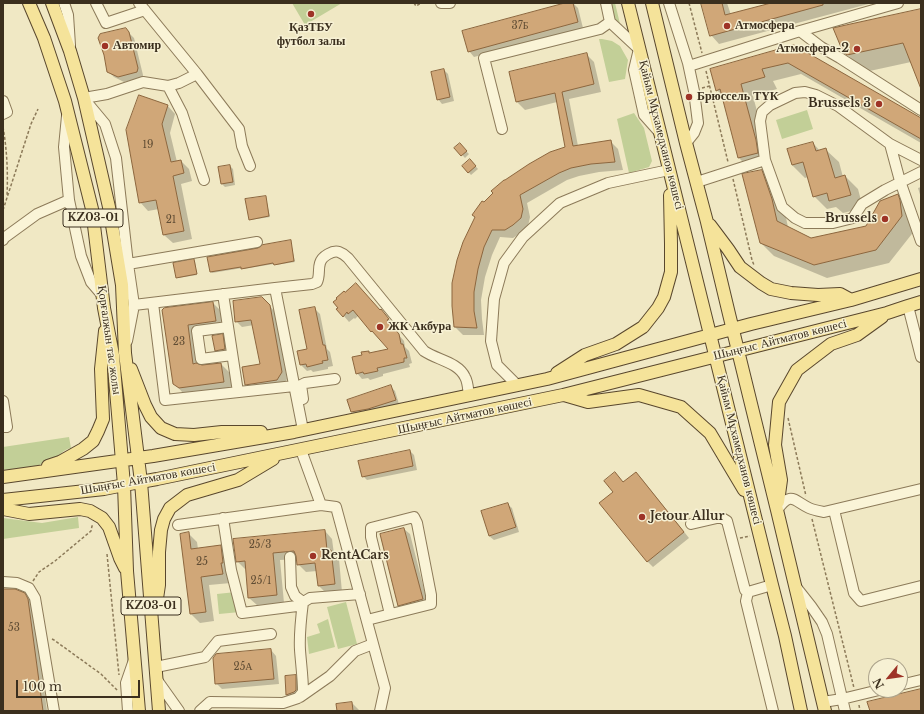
<!DOCTYPE html>
<meta charset="utf-8">
<style>
body{margin:0}
#map{position:relative;width:924px;height:714px;overflow:hidden;background:#f0e8c4;font-family:"Libre Baskerville",serif}
canvas{display:block}
.frame{position:absolute;inset:0;border:4px solid #3b2f1e;pointer-events:none}
.north{position:absolute;left:868px;top:658px;width:40px;height:40px;box-sizing:border-box;background:#f7f1d4;border:1px solid #aca38b;border-radius:50%;rotate:241deg;font-size:11px;font-weight:700;line-height:16px;text-align:center;color:#3b2f1e}
.north::after{content:'';display:block;margin:auto;width:14px;height:18px;background:#9e3326;clip-path:polygon(50% 0,100% 100%,50% 72%,0 100%)}
.scale{position:absolute;left:16px;top:680px;width:124px;height:18px;box-sizing:border-box;border:2px solid #3b2f1e;border-top:0;padding-left:5px;font-size:12px;line-height:14px;white-space:nowrap;color:#3b2f1e;-webkit-text-stroke:3px #f7f1d4;paint-order:stroke}
</style>
<div id="map">
<canvas width="924" height="714"></canvas>
<div class="frame"></div>
<div class="north">N</div>
<div class="scale">100 m</div>
</div>
<script>
const g = document.querySelector('canvas').getContext('2d');
g.lineJoin = 'round';
function fill(path, color) { g.fillStyle = color; g.fill(path, 'evenodd'); }
function strokePath(path, color, width, dash) { g.strokeStyle = color; g.lineWidth = width; g.lineCap = dash ? 'butt' : 'round'; g.setLineDash(dash || []); g.stroke(path); }
function write(font, color, halo, rows, align = 'center') {
  g.font = font + ' "Libre Baskerville",serif'; g.lineWidth = 3; g.setLineDash([]); g.textBaseline = 'middle'; g.strokeStyle = halo; g.fillStyle = color; for (const [text, x, y, turn = 0] of rows) {
    g.save(); g.translate(x, y); g.rotate((+turn || 0) * Math.PI / 180); g.textAlign = isNaN(turn) ? turn : align; if (halo) g.strokeText(text, 0, 0); g.fillText(text, 0, 0); g.restore();
  }
}
fill(new Path2D(`
 M292 3H342L305 25Z
 M611 3H615L621 28 616 23Z
 M599 39H602L612 41 620 46 628 60 625 79 609 82Z
 M807 110 813 129 782 139 776 120Z
 M634 113 644 128 652 161 649 167 629 173 617 119Z
 M69 437 71 448C61 450 59 458 50 461 36 468 18 468 3 470V447Z
 M78 517 79 528 3 539V518L42 523Z
 M236 592 240 612 219 614 217 594Z
 M346 602 357 644 338 649 327 607Z
 M328 619 335 647 309 654 307 637 320 633 317 624Z`), '#c2cf97');
fill(new Path2D(`
 M569 3H573L578 8 583 28 474 57 469 51Z
 M702 3H727L731 15 775 3H872L719 44 711 35Z
 M921 10V88L911 62 865 72 861 69 844 51Z
 M125 29 134 38 143 75V78L124 82 114 77 108 71Z
 M794 46 921 119V143L801 74 773 81 777 89 753 96 768 153 769 165 751 170 739 158 723 96 717 90Z
 M586 54 594 62 601 92 569 99 578 146 610 141 618 149 623 170 599 172 579 176 567 180 527 203 530 217 528 226 521 233 513 238 500 237 492 255 485 277 481 300 482 319 484 335H463L455 327 484 203 566 148 557 102 525 110 517 102 510 73Z
 M444 70 448 74 454 101 442 104 438 99Z
 M167 105 175 114 170 133 177 162 181 161 189 169 192 181 181 184 192 239 173 243 164 235 159 209 148 211 140 202Z
 M813 143 820 151 826 150 839 162 843 177 845 176 858 189 863 208 843 213 836 207 827 209 814 196 808 177 805 178 792 165 788 150Z
 M460 145 469 154 465 158 456 148Z
 M470 160 478 169 471 175 463 166Z
 M230 166 233 169 235 185 225 187 222 184 219 168Z
 M761 171 774 184 785 213 788 227 811 239 867 227 897 195 910 208 915 230 889 263 827 278 774 256 761 243Z
 M921 187V198L918 188Z
 M265 197 266 198 270 217 250 220 249 219Z
 M291 243 295 262 276 265 274 264 243 269 242 268 212 273 211 272 208 258Z
 M194 260 195 261 197 275 178 278 177 277Z
 M213 303 222 312 224 329 196 333 201 366 221 364 230 373 232 391 189 397 183 393 174 383 163 310Z
 M268 304 275 312 287 379 283 386 252 390 246 384 262 364 254 325 242 327 236 321Z
 M314 308 320 314 327 349 330 352 333 366 328 367V369L313 372 311 370 307 371 301 365 298 352 308 350Z
 M338 309 380 311 381 310 394 325 392 327 404 341 405 347 409 351 412 363 409 364 410 367 383 374V376L370 380 368 378 362 379 357 373 363 355 368 352 370 354 390 349 372 331 359 315 355 319 354 318 349 322Z
 M222 335 225 338 227 352 218 353 216 350Z
 M390 386 395 391 399 404 356 416 352 412 348 400Z
 M410 451 414 455 417 470 367 480 363 476Z
 M636 473 642 479 689 538 653 567 647 561Z
 M507 504 512 508 519 532 494 540 489 536Z
 M404 529 410 534 428 605 405 611 399 605Z
 M325 531 332 539 334 554 339 559 342 592 326 593 319 586 317 571 306 572 298 564V559L280 560 284 603 257 605 249 598 246 569H245L237 561Z
 M188 533 197 542 198 549 220 546 229 555 231 583 209 585 214 621 200 623 191 614Z
 M3 590 24 594 30 600 33 605 47 711H3Z
 M271 650 276 656 279 684 222 689 216 683Z
 M295 676 298 679 299 693 290 697 287 695 286 677Z
 M352 703 360 711H338Z`), '#0003');
const building = new Path2D(`
 M565 3H573L578 22 468 52 462 31Z
 M701 3H722L725 15 771 3H823V5L710 36Z
 M921 9V89L903 43 847 55 843 52 833 28 846 25Z
 M126 28 129 32 138 68 137 72 118 77 107 72 104 55 98 38 100 34Z
 M794 45 921 118V139L788 63 762 69 765 77 741 84 756 140 758 153 738 158 720 89 716 91 710 69Z
 M587 53 594 84 562 92 573 146 611 140 615 162 591 164 571 168 559 173 520 195 523 209 521 218 513 225 505 230H492L484 247 478 269 474 292V311L477 328 454 327 452 306V283L457 260 463 242 475 217 472 215 482 201 484 202 493 193 491 191 504 180H505L529 164 550 152 565 147 555 93 516 102 509 72Z
 M444 69 450 97 437 100 431 72Z
 M139 95 168 105 162 124 171 162 181 160 184 173 173 176 184 231 163 235 156 200 139 203 126 130Z
 M813 142 816 151 826 148 835 178 845 175 851 195 829 201 827 193 813 197 803 162 792 165 787 149Z
 M460 143 467 151 461 156 454 148Z
 M470 159 476 166 468 173 462 166Z
 M230 165 233 182 221 184 218 167Z
 M762 170 772 199 777 221 811 238 866 226 880 201 898 194 900 200 902 216 876 250 814 265 760 243 742 174Z
 M266 196 269 216 249 220 245 199Z
 M291 240 294 261 274 265 273 263 241 269V267L210 272 207 257 258 248 262 245Z
 M194 259 197 274 176 278 173 263Z
 M356 283 380 310 381 309 389 319 387 320 399 334 401 344H403L407 358H404V362L377 368 378 371 364 374 363 372 356 374 352 357 362 355 361 352 369 351V353L388 349 372 331 371 332 353 310 348 314 347 312 343 317 336 309 338 308 333 302 337 299 336 298 344 291 345 292Z
 M262 297 270 305 282 372 277 380 245 385 242 367 260 364 251 320 235 322 233 301Z
 M213 302 216 321 188 325 193 364 196 363 202 365 221 363 224 382 179 388 173 384 162 310 164 308Z
 M315 307 323 345H325L328 360 322 361 323 363 307 367 306 364 300 365 297 351 307 349 299 310Z
 M223 334 225 349 215 351 212 336Z
 M391 385 396 400 368 409 351 412 347 400Z
 M410 450 413 466 362 477 358 461Z
 M615 472 623 482 636 472 684 532 647 562 599 503 613 492 604 481Z
 M508 503 516 527 489 536 481 511Z
 M404 528 423 599 398 606 380 534Z
 M325 530 327 550H331L335 584 318 586 315 563 297 565 296 556 294 551 273 553 277 595 248 598 245 561 236 562 233 539Z
 M189 532 191 549 221 545 223 563H221L223 574 201 577 206 612 190 614 180 534Z
 M3 589H15L25 593 28 599 43 711H3Z
 M271 649 274 679 215 684 213 658 216 654Z
 M296 675V690L294 692 286 695 285 676Z
 M921 689V711H870L867 702Z
 M352 702 353 711H337L336 704Z`);
fill(building, '#d0a778');
strokePath(building, '#8c663e', 1);
const minor = new Path2D(`
 M64 3 68 15 70 45
 M96 3 106 23 145 10
 M441 3H450
 M606 3 610 22 639 49 634 70 644 115 660 133
 M669 3 688 63 694 91 698 123 694 133 686 143
 M800 31 821 47 840 58 921 110
 M689 66 800 31 898 3
 M197 74 239 129 242 146 250 166
 M168 86 182 113 204 180
 M84 98 107 94 143 82 168 86 179 83 197 74 139 3
 M85 100 105 124 116 158 128 264 134 305 127 341
 M3 101 7 112 3 114
 M67 116 64 147 69 200 81 256 91 282 103 296
 M502 129 484 58 600 29 610 22
 M890 144 921 160
 M765 160 782 207 795 218 805 223H833L853 218 862 204 885 190 921 172
 M697 182 765 160 760 121 762 112 770 105 795 93 805 92 816 95 838 106 890 144 900 181 921 241
 M3 240 4 238 37 214 69 200
 M128 264 257 242
 M275 288 312 284 317 282C320 276 318 269 320 263 322 256 333 250 339 252 342 253 346 256 348 258L424 351C437 360 458 362 465 377 468 382 468 389 469 396
 M223 294 238 392
 M153 303 165 400 294 386
 M134 305 275 288 303 430
 M908 306 921 357
 M228 327 197 331 201 359 232 355
 M517 385 497 365 491 341 494 299 504 263 523 237 560 203 608 183 669 170
 M303 399 301 385 305 383 335 379
 M3 401 7 427H3
 M301 450 321 505 336 507 385 688 380 711
 M777 510C791 491 793 500 809 508 813 510 819 511 824 512L921 489
 M834 510 854 593 861 601 921 586
 M223 518 231 570 242 613 297 606 310 598 360 594
 M691 524 717 518H722L727 521 745 590 748 592
 M178 525 321 505
 M3 582 17 583 29 588 35 598 54 711
 M772 585 748 592 746 601 773 711
 M796 587 811 606 822 622 827 634 845 711
 M367 620 431 604V595L417 523 414 517 371 528V537L390 614
 M156 667 205 657 218 641 271 634
 M157 680 179 711
 M900 685 921 680
 M300 697 330 676 355 651 373 644
 M823 702 842 699 879 690
 M128 711 126 683 134 660
 M200 711 210 702 283 703 298 698 303 692C303 678 301 664 300 650 299 634 301 618 303 602L295 596 291 587 290 557`);
const major = new Path2D(`
 M29 3 44 38 65 101 92 209 104 308 113 355 124 485 127 571 139 711
 M52 3 70 51 84 98 109 207 122 285 125 353 141 482 159 711
 M628 3 772 585 785 636 801 711
 M652 3 686 143 707 222 729 314 777 510 825 711
 M710 225 728 249 740 267 761 283 771 289 791 293 818 295 840 294 851 300
 M131 369 145 405 151 417 161 428 175 434 194 435 222 432H261
 M557 373 585 355 616 344 643 327 658 308 664 297 671 272V244L670 195
 M564 395 588 402 639 395 681 407 710 433 744 490
 M48 466 60 462 83 449 93 441 98 431 103 419 101 369 105 331
 M3 477 153 456 294 432 547 379 751 324 851 300 921 279
 M3 500 104 489 124 485 157 479 563 395 887 313 908 306 921 302
 M778 502 781 480 775 445 779 402 797 370 831 344 857 335 882 317
 M3 509 29 514 80 509 90 511 102 518 109 527 120 558 125 568
 M156 605 159 585V552L161 530 164 519 170 508 187 495 238 480 273 459`);
strokePath(minor, '#8c7a59', 12);
strokePath(major, '#59472d', 14);
strokePath(new Path2D(`
 M414 3 416 6 421 3
 M689 3 702 53
 M706 71 728 162
 M702 88 710 86
 M3 127C7 150 8 172 7 196
 M733 179 752 260 754 265
 M3 210 31 124 38 109
 M788 418 806 496
 M812 519 854 688
 M740 538 750 536
 M107 554 119 675
 M33 581 39 572 55 561 91 531 92 526 94 525
 M52 639 54 640 101 674 118 691
 M859 705 860 711`), '#8c7a59', 1.5, [3, 2]);
strokePath(minor, '#faf4d7', 10);
strokePath(major, '#f5e39a', 12);
for (const [x, y, r, color] of [
 [311,14,4,"#9e3326"],
 [727,26,4,"#9e3326"],
 [105,46,4,"#9e3326"],
 [857,49,4,"#9e3326"],
 [689,97,4,"#9e3326"],
 [879,104,4,"#9e3326"],
 [885,219,4,"#9e3326"],
 [380,327,4,"#9e3326"],
 [642,517,4,"#9e3326"],
 [313,556,4,"#9e3326"]
]) { const dot = new Path2D(); dot.arc(x, y, r, 0, 2 * Math.PI); g.fillStyle = color; g.fill(dot); strokePath(dot, '#f7f1d4', 1.5); }
write('10px', '#604d34', null, [
 ["37Б",520,26],
 ["19",148,145],
 ["21",171,220],
 ["23",179,342],
 ["25/3",260,545],
 ["25",202,562],
 ["25/1",261,581],
 ["53",14,628],
 ["25А",243,667]
]);
for (const [x, y, w] of [
 [93,218,60],
 [151,606,60]
]) { const box = new Path2D(); box.roundRect(x - w / 2, y - 9, w, 18, 3); g.fillStyle = '#f7f1d4'; g.fill(box); strokePath(box, '#3b2f1e', 1); }
write('bold 11px', '#3b2f1e', null, [
 ["KZ03-01",93,218],
 ["KZ03-01",151,606]
]);
write('bold 12px', '#3b2f1e', '#f7f1d4', [
 ["Атмосфера",735,26],
 ["ҚазТБУ",311,28,"center"],
 ["футбол залы",311,42,"center"],
 ["Автомир",113,46],
 ["Атмосфера-2",849,49,"right"],
 ["Брюссель ТҮК",697,97],
 ["Brussels 3",871,104,"right"],
 ["Brussels",877,219,"right"],
 ["ЖК Акбура",388,327],
 ["Jetour Allur",650,517],
 ["RentACars",321,556]
], 'left');
write('12px', '#3b2f1e', '#f7f1d4', [
 ["Қайым Мұхамедханов көшесі",661,135,76],
 ["Қорғалжын тас жолы",109,340,82],
 ["Шыңғыс Айтматов көшесі",780,340,-14],
 ["Шыңғыс Айтматов көшесі",465,416,-12],
 ["Қайым Мұхамедханов көшесі",739,450,76],
 ["Шыңғыс Айтматов көшесі",148,479,-10]
]);
</script>
